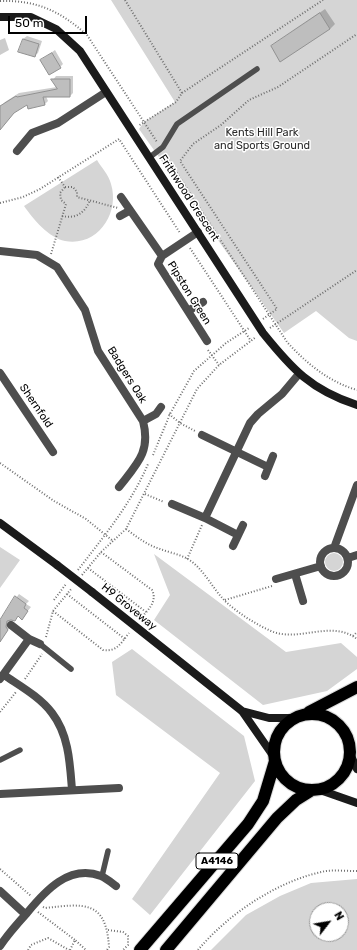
<!DOCTYPE html>
<style>
body{margin:0}
#map{position:relative;width:357px;height:950px;overflow:hidden;background:#fff;font-family:Rubik,sans-serif}
canvas{display:block}
.north{position:absolute;left:309px;top:902px;width:40px;height:40px;box-sizing:border-box;background:#fff;border:1px solid #999;border-radius:50%;rotate:59deg;font-size:11px;font-weight:700;line-height:16px;text-align:center;color:#000}
.north::after{content:'';display:block;margin:auto;width:14px;height:18px;background:#000;clip-path:polygon(50% 0,100% 100%,50% 72%,0 100%)}
.scale{position:absolute;left:8px;top:16px;width:79px;height:18px;box-sizing:border-box;border:2px solid #000;border-top:0;padding-left:5px;font-size:12px;line-height:14px;white-space:nowrap;color:#000;-webkit-text-stroke:3px #fff;paint-order:stroke}
</style>
<div id="map">
<canvas width="357" height="950"></canvas>
<div class="north">N</div>
<div class="scale">50 m</div>
</div>
<script>
const g = document.querySelector('canvas').getContext('2d');
g.lineJoin = 'round';
function fill(path, color) { g.fillStyle = color; g.fill(path, 'evenodd'); }
function strokePath(path, color, width, dash) { g.strokeStyle = color; g.lineWidth = width; g.lineCap = dash ? 'butt' : 'round'; g.setLineDash(dash || []); g.stroke(path); }
function write(font, color, halo, rows, align = 'center') {
  g.font = font + ' Rubik,sans-serif'; g.lineWidth = 3; g.setLineDash([]); g.textBaseline = 'middle'; g.strokeStyle = halo; g.fillStyle = color; for (const [text, x, y, turn = 0] of rows) {
    g.save(); g.translate(x, y); g.rotate((+turn || 0) * Math.PI / 180); g.textAlign = isNaN(turn) ? turn : align; if (halo) g.strokeText(text, 0, 0); g.fillText(text, 0, 0); g.restore();
  }
}
fill(new Path2D(`
 M111 0H357V341L349 338 316 311 284 333 139 129 144 122 175 102Z
 M97 160C101 167 109 175 111 184 120 213 98 247 65 241 49 238 33 219 24 206Z
 M0 547 20 560 0 588Z
 M325 562a9 9 0 1 1 18 0a9 9 0 1 1-18 0Z
 M154 554 286 652 341 643 357 657V669L327 691 263 705 154 620 170 595Z
 M132 649 244 736 255 781 150 915 132 899 220 773 116 695 112 662Z
 M357 879V950H211L246 915 280 896 311 883ZM317 910H341V934H317Z`), '#d5d5d5');
fill(new Path2D(`
 M325 9 335 24 330 29 272 46Z
 M27 36 42 41 38 53 34 56 19 51 23 39Z
 M5 38 9 50 0 55V40Z
 M55 50 63 64 60 67 41 60Z
 M56 76H73V93L70 96H46L48 101 44 105 28 103 14 112 0 129V108L5 102 19 93 57 87 53 80Z
 M19 594 29 601 26 604 31 607 22 618 18 615 9 619V623L11 626 0 640V620Z`), '#0003');
const building = new Path2D(`
 M320 13 330 29 280 62 271 46Z
 M23 39 39 44 35 57 18 52Z
 M52 53 61 68 49 75 40 60Z
 M51 79H70V97H43L45 105 28 109 27 105 14 113 0 130V106L16 96 17 97 57 89Z
 M15 596 26 604 24 608 28 611 22 620 18 616 15 621 11 620 7 621 6 627 8 630 0 642V620Z`);
fill(building, '#bebebe');
strokePath(building, '#929292', 1);
const highway = new Path2D(`
 M309 712 357 687
 M274 752a38 38 0 1 1 76 0a38 38 0 1 1-76 0Z
 M140 950 248 824 263 801 275 761
 M166 950 277 818 296 800 312 790`);
strokePath(highway, '#dbdbdb', 14);
strokePath(new Path2D(`
 M125 0 182 93 176 102 138 126
 M0 1C37 0 60 11 87 35L157 142
 M182 93 323 0
 M165 155 287 342C306 363 329 382 357 390
 M58 177 65 187
 M65 187H73L77 192V197L118 208
 M0 203 23 197 40 189 119 139 180 233
 M62 216C76 219 85 213 90 200
 M190 248 251 341
 M51 254 66 204 61 200 60 193 65 187
 M263 319 277 309 180 161 193 144 221 125 249 100 278 87 357 34
 M270 328 357 270
 M208 350 219 365
 M169 414 180 423 195 431
 M153 455 170 414 194 371 226 343 249 328
 M0 463 54 501 86 519 113 541
 M145 494 164 502
 M126 529C137 537 147 545 160 549 168 552 178 554 186 558 203 567 212 588 225 601 238 613 255 624 271 631 299 643 331 619 357 639
 M101 552 152 590C158 602 147 611 139 620
 M187 559 202 525
 M88 568 146 612
 M78 570C104 536 131 504 148 464
 M82 575 101 552 126 529 197 389 219 365 256 337
 M67 594 125 639
 M54 600 66 584
 M225 600 272 586
 M53 611 103 650C117 652 121 643 129 633
 M353 636 357 632
 M46 637 53 611 72 588
 M25 679 42 654
 M0 712 16 692
 M0 869 31 896
 M43 907 45 908C83 904 106 899 109 947L107 950
 M38 912 75 940
 M108 930 123 932 128 936V945L123 950
 M28 950 31 945 48 938 69 950
 M70 950 75 940 86 950
 M198 950C229 913 279 880 326 871 336 870 347 871 357 871`), '#707070', 2, [1, 2]);
strokePath(new Path2D(`
 M150 157 163 147 177 124 257 69
 M40 644 71 669
 M0 760 20 750
 M102 876 108 851`), '#4e4e4e', 5.5);
strokePath(new Path2D(`
 M17 151 32 133 58 123 106 92
 M121 197 162 256 158 264 207 341
 M120 216 129 211
 M0 251 37 255 57 267 85 310 98 351 143 421C151 452 137 464 119 487
 M162 256 198 232
 M188 311 203 302
 M0 373 53 452
 M143 421 156 414 161 407
 M202 435 268 467
 M265 476 273 456
 M172 504 205 518 238 535
 M205 518 250 423 258 414 282 394 298 375
 M233 546 243 525
 M334 548 357 485
 M320 562a14 14 0 1 1 28 0a14 14 0 1 1-28 0Z
 M348 558 357 555
 M295 574 303 601
 M276 579 321 566
 M11 625 29 639 40 644
 M4 675C20 686 40 697 52 713 69 735 70 764 72 790
 M0 679 29 639
 M0 794 119 788
 M0 891 25 914
 M0 946C8 934 17 924 27 913 45 891 69 864 101 876 106 878 112 883 116 886`), '#4e4e4e', 8);
strokePath(new Path2D(`
 M0 17H31L56 29 80 51 263 333C292 369 311 390 357 405
 M0 523 57 565
 M92 592 242 711 274 757
 M242 711 269 718H293
 M351 756 357 769
 M320 790 357 803`), '#1b1b1b', 8);
strokePath(highway, '#000', 12);
strokePath(new Path2D(`
 M57 565 92 592`), '#1b1b1b', 8);
for (const [x, y, w] of [
 [217,861,42]
]) { const box = new Path2D(); box.roundRect(x - w / 2, y - 8, w, 16, 3); g.fillStyle = '#fff'; g.fill(box); strokePath(box, '#000', 1); }
write('bold 10px', '#000', null, [
 ["A4146",217,861]
]);
write('11px', '#2c2c2c', '#fff', [
 ["Kents Hill Park",262,133],
 ["and Sports Ground",262,146]
]);
write('11px', '#000', '#fff', [
 ["Frithwood Crescent",189,198,57],
 ["Pipston Green",189,293,58],
 ["Badgers Oak",127,375,58],
 ["Shernfold",36,406,56],
 ["H9 Groveway",129,607,39]
]);
</script>
